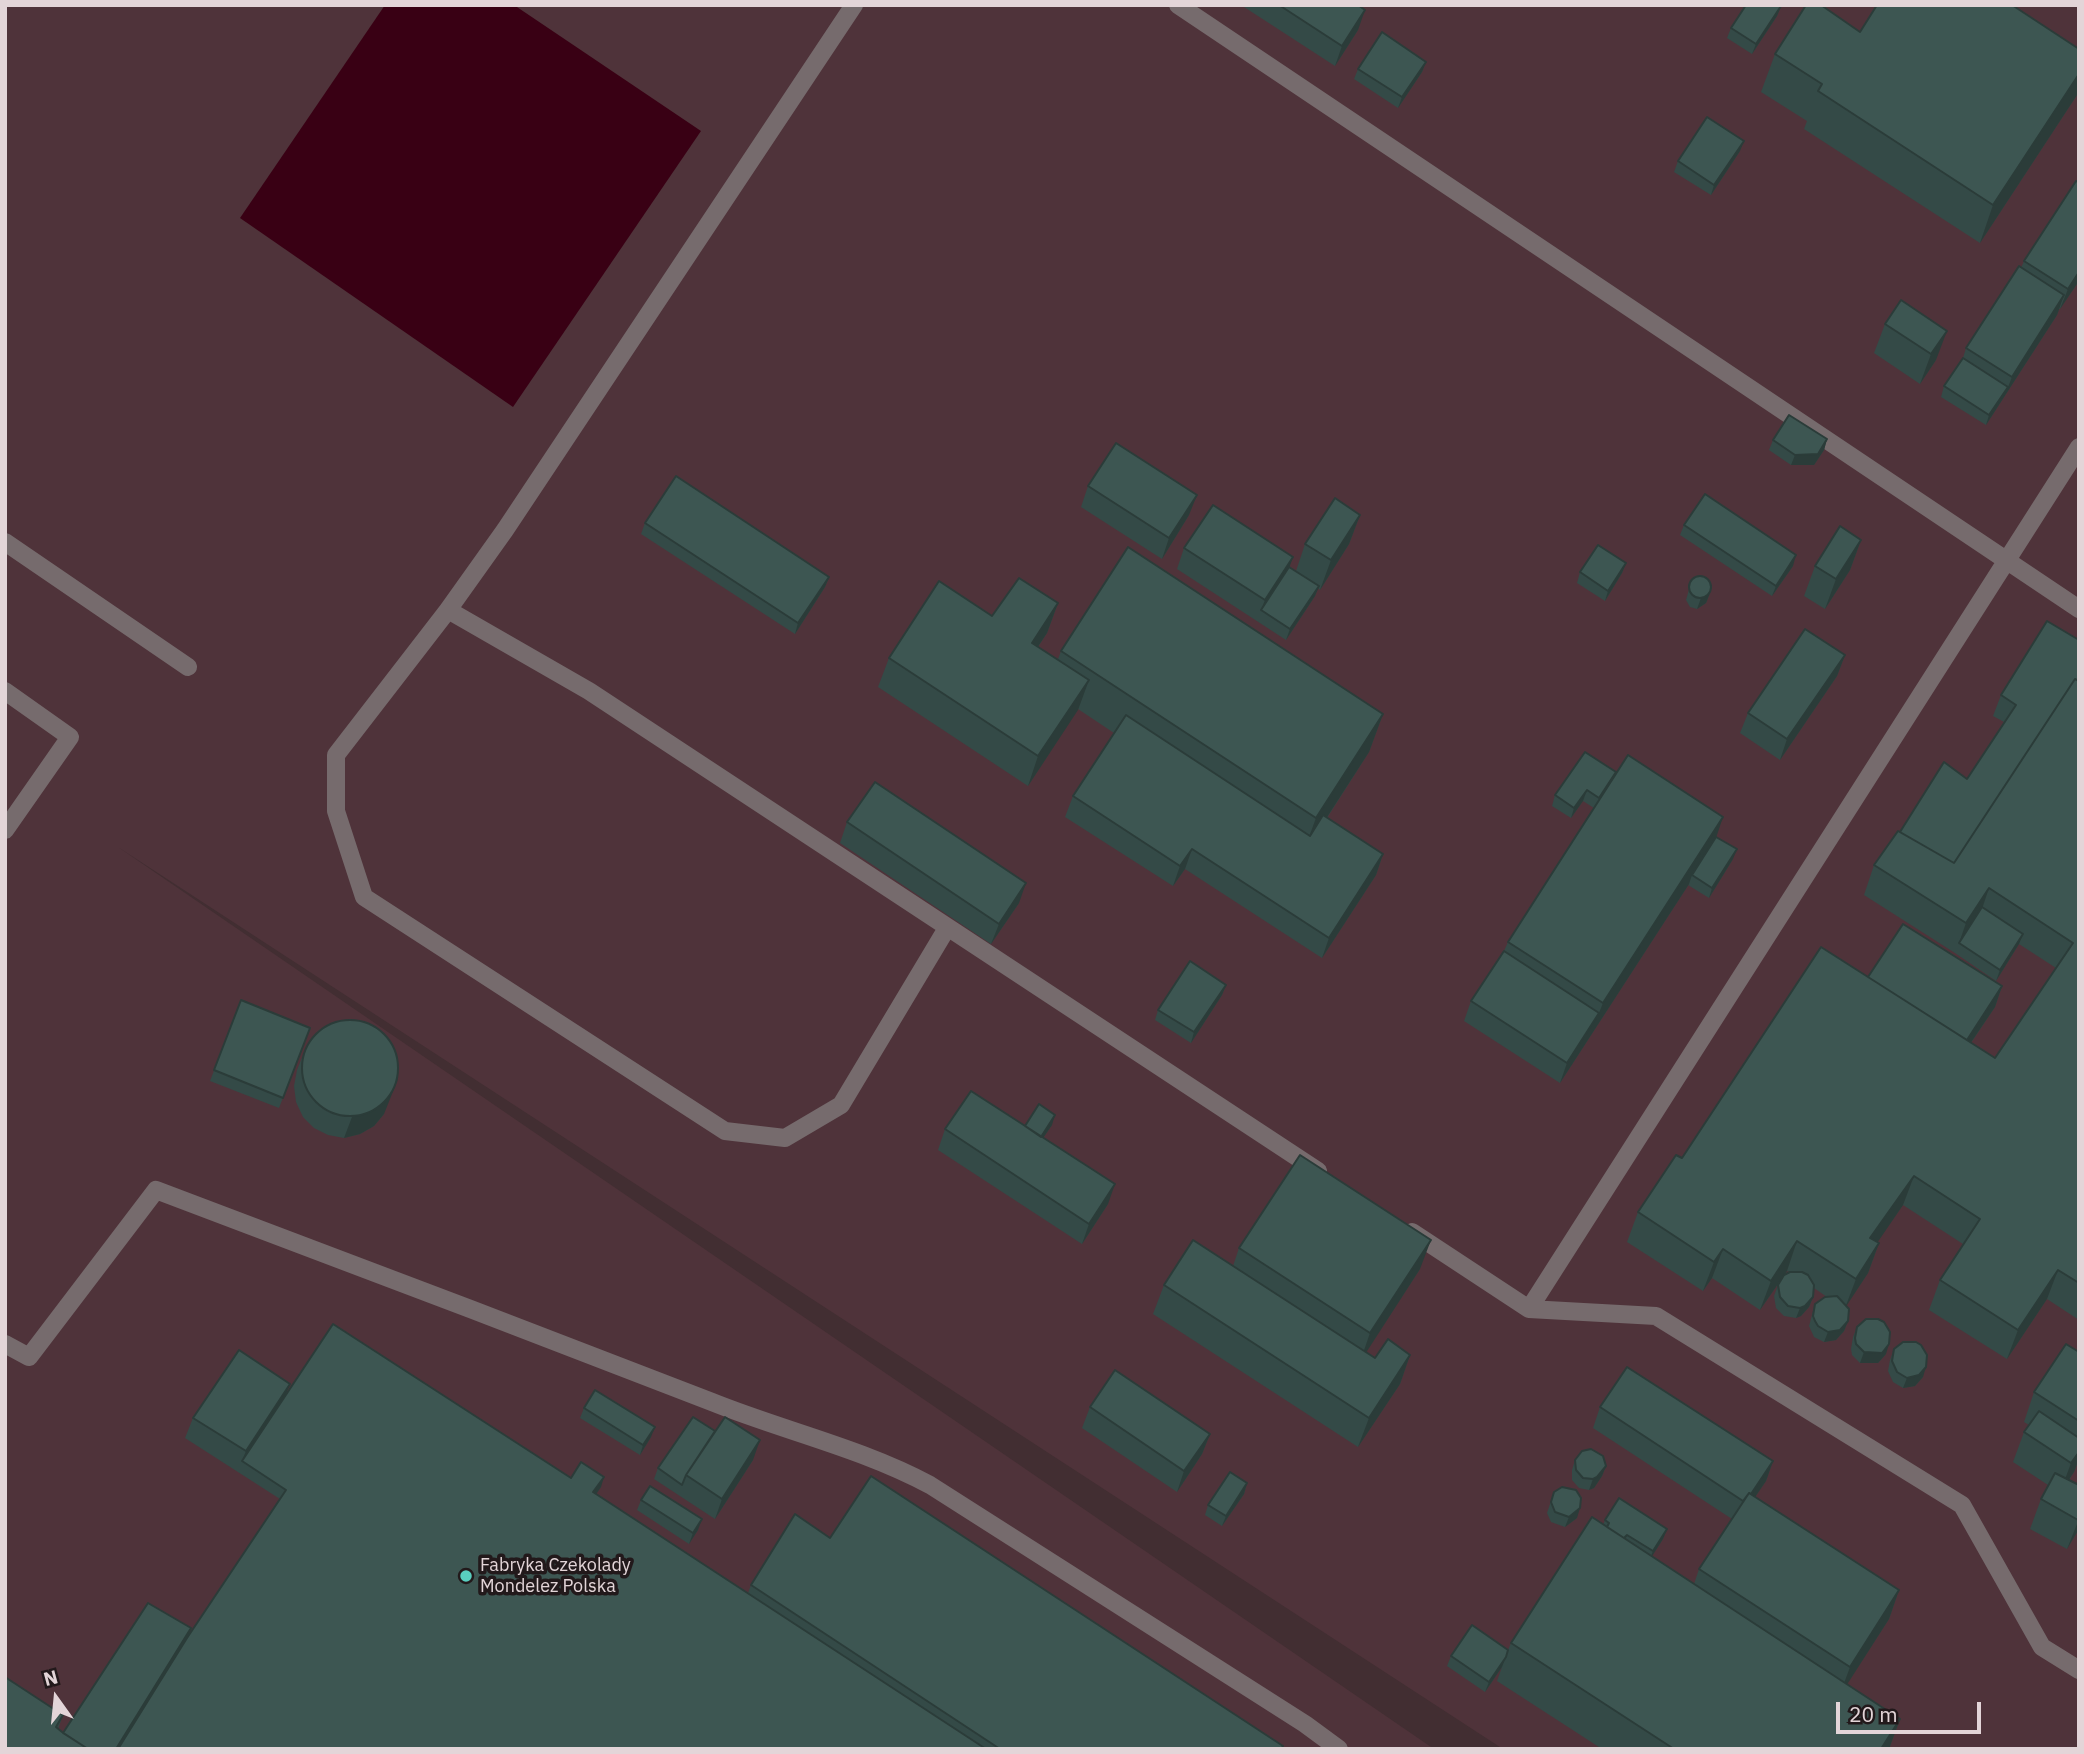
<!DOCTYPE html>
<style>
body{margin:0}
#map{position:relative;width:2084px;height:1754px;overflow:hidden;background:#422e32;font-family:"IBM Plex Sans",sans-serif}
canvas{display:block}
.frame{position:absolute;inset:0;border:7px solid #e3d5d8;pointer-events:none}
.north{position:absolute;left:21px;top:1663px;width:70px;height:70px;-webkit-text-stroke:5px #22191b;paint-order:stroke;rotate:345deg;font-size:19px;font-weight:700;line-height:28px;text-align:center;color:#e3d5d8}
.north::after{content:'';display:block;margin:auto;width:24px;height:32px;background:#e3d5d8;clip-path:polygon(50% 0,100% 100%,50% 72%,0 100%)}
.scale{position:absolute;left:1836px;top:1702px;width:145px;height:32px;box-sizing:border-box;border:4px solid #e3d5d8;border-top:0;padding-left:9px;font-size:21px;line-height:24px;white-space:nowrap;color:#e3d5d8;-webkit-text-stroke:5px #22191b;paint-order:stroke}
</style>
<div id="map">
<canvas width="2084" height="1754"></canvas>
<div class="frame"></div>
<div class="north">N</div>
<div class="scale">20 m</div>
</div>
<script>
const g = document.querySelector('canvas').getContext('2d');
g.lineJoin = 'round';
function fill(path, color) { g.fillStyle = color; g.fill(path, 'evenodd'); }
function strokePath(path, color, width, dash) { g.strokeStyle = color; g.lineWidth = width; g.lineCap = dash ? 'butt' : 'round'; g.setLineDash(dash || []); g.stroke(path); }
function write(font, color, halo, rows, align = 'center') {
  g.font = font + ' "IBM Plex Sans",sans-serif'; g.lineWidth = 7; g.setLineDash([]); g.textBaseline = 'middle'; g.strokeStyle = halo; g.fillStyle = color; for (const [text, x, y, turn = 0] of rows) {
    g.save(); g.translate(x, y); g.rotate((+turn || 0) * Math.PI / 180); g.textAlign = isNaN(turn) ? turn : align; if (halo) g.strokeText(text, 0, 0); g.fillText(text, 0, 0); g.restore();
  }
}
fill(new Path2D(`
 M5 5H2079V1749H1503L118 847 1434 1749H5Z`), '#4f333a');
fill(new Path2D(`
 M385 5H514L701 131 513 407 240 218Z`), '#390014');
strokePath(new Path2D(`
 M854 5 505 530 448 610 589 691 1318 1171
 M1178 5 2079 609
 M5 542 188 667
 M448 610 336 755V811L364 897 725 1131 785 1138 841 1105 947 928
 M5 691 70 737 5 830
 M1412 1232 1529 1309 1656 1316 1962 1505 2042 1647 2079 1670
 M1529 1309 2079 447
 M5 1344 29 1357 156 1190C342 1260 527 1330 712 1402 784 1431 861 1448 930 1485L1305 1724 1339 1749`), '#766b6d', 18);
fill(new Path2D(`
 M1241 5H1358V30L1335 66Z
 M1781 6 1777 16 1752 54 1727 38 1731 28Z
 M1860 32 2079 49V89L2077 95 1980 243 1804 129 1807 121 1761 92 1775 54Z
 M1426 62 1422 72 1398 108 1354 79 1358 69Z
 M1740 151 1711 195 1674 172 1678 161Z
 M2079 182V281L2060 309H2059L2057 315 1986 425 1941 397 1944 386 1963 358 1966 348 2021 268 2024 261Z
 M1901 300 1936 360 1920 384 1874 353 1885 324Z
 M1827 439 1824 450 1814 465H1791L1769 450 1773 440Z
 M1088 486 1189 515 1162 559 1081 507Z
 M1360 515 1349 544 1320 590 1318 588 1315 596 1286 640 1177 569 1184 548 1296 571 1305 544Z
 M645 523 829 577 825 587 795 634 641 534Z
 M1684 525 1793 566 1772 596 1680 535Z
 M1861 540 1850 570 1825 609 1804 596 1815 566Z
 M1626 563 1622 573 1605 601 1577 583 1580 572Z
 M1692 579 1710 593 1706 603 1697 609 1690 607 1686 600Z
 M1058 603 1047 633 1038 647 1058 659 1061 651 1383 714 1369 752 1327 818 1383 854 1376 875 1322 958 1185 869 1173 886 1065 817 1073 796 1114 733 1078 709 1028 786 878 687 889 658 992 616Z
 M2079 640V1320L2047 1299 2007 1359 1929 1310 1940 1280 1963 1244 1903 1205 1877 1242 1879 1243 1868 1273 1846 1306 1848 1321 1844 1331 1836 1340 1824 1342 1814 1337 1809 1326 1815 1304 1827 1297 1814 1288 1813 1297 1809 1307 1801 1316 1796 1318 1784 1316 1776 1308 1774 1296 1778 1285 1789 1272 1787 1271 1760 1310 1712 1278 1703 1291 1627 1242 1638 1212 1682 1158 1868 977 2002 986 1995 1007 1971 1043 1995 1058 2056 968 2019 944 1996 981 1955 953 1864 895 1874 865 1900 832 1967 779 2004 722 1993 716 2001 695Z
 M1845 655 1837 676 1780 760 1740 733 1748 713Z
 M1616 772 1716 837 1733 859 1709 898 1688 885 1689 884 1560 1083 1464 1021 1471 1001 1504 951 1508 942 1594 808 1583 801 1571 818 1552 806 1555 795Z
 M847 822 1019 903 991 944 840 843Z
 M1226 985 1222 995 1191 1043 1155 1020 1158 1010Z
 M241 1000 310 1028 279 1108 210 1081Z
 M305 1050 384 1114 374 1126 360 1134 344 1138 328 1135 314 1128 303 1117 296 1102 294 1086 297 1070Z
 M1052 1125 1043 1138 1108 1204 1082 1244 938 1150 945 1129Z
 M1239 1248 1420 1269 1366 1352 1375 1358 1410 1355 1400 1384 1358 1447 1153 1314 1164 1285 1233 1266Z
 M1857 1327 1886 1354 1878 1363H1860L1852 1355 1851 1349 1853 1337Z
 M1894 1349 1923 1377 1915 1386 1903 1388 1893 1382 1888 1371 1890 1360Z
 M2079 1352V1459L2074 1472 2069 1480 2079 1485V1529L2067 1549 2030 1529 2041 1499 2048 1485 2013 1462 2024 1432 2029 1425 2024 1422 2034 1392Z
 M290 1384 285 1396 601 1487 596 1494 748 1593 751 1585 830 1538 1282 1749H5L63 1715 58 1729 63 1733 191 1628 187 1638 280 1499 185 1438 193 1418Z
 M1090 1407 1210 1434 1202 1454 1177 1492 1082 1428Z
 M1600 1407 1773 1461 1766 1481 1755 1497 1899 1590 1889 1619 1847 1684 1900 1719 1889 1749H1602L1497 1681 1502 1667 1485 1692 1447 1666 1451 1656 1508 1650 1511 1643 1603 1525 1605 1520 1667 1529 1663 1539 1652 1556 1694 1584 1699 1569 1732 1519 1593 1428Z
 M584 1408 651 1437 640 1455 580 1418Z
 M715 1431 753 1460 715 1519 654 1479 658 1468Z
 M1575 1460 1606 1466 1602 1476 1594 1488 1589 1490 1579 1488 1572 1480V1470Z
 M1247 1483 1244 1494 1222 1526 1205 1515 1208 1505Z
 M1554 1492 1577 1518 1565 1527 1551 1522 1547 1513Z
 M641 1500 698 1530 689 1544 637 1510Z`), '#344a47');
fill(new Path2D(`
 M1781 6 1777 16 1752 54 1756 44Z
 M1365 10 1358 30 1335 66 1342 46Z
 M1426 62 1422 72 1398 108 1402 97Z
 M2079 74V89L2077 95 1980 243 1993 205Z
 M1744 141 1740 151 1711 195 1714 185Z
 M2079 272V281L2060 309 2068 289Z
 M2064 295 2057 315 1986 425 1989 415 2008 387 2012 377Z
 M1947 331 1936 360 1920 384 1931 354Z
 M1827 439 1824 450 1814 465H1791L1795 455Z
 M1197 495 1189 515 1162 559 1169 538Z
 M1360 515 1349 544 1320 590 1331 560Z
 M1861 540 1850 570 1825 609 1836 579Z
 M1796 555 1793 566 1772 596 1776 586Z
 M1293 557 1286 577 1261 610 1265 600Z
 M1626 563 1622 573 1605 601 1608 591Z
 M829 577 825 587 795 634 798 623Z
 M1319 586 1315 596 1286 640 1290 629Z
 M1710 593 1706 603 1697 609 1701 598Z
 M1058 603 1047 633 1021 672 1032 643Z
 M1845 655 1837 676 1780 760 1787 739Z
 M1089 680 1078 710 1028 786 1038 756Z
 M1383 714 1369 752 1302 856 1316 818Z
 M1587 790 1583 801 1571 818 1574 808Z
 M1723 817 1713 847 1692 875 1689 884 1560 1083 1567 1063 1599 1013 1603 1003Z
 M1192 849 1185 869 1173 886 1180 866Z
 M1737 849 1733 859 1709 898 1712 888Z
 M1383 854 1376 875 1322 958 1329 938Z
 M1026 883 1019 903 991 944 999 924Z
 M1989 888 1979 918 1959 943 1966 923Z
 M2023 934 2019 944 1996 981 2000 970Z
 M1226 985 1222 995 1191 1043 1194 1032Z
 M2002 986 1995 1007 1953 1069 1961 1049Z
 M398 1079 384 1114 374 1126 360 1134 344 1138 352 1117Z
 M1055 1115 1052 1125 1037 1147 1041 1137Z
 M1914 1176 1903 1205 1860 1268 1870 1238Z
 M1115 1184 1108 1204 1082 1244 1089 1224Z
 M1431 1240 1420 1269 1360 1362 1370 1333Z
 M1797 1241 1787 1271 1760 1310 1771 1281Z
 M1879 1243 1868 1273 1845 1308 1856 1279Z
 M1723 1249 1712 1278 1703 1291 1714 1262Z
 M2058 1270 2047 1299 2007 1359 2018 1330Z
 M1813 1297 1809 1307 1801 1316 1796 1318 1800 1308Z
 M1848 1321 1844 1331 1836 1340 1824 1342 1828 1332Z
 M1889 1344 1886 1354 1878 1363H1860L1864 1352Z
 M1410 1355 1400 1384 1358 1447 1369 1418Z
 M1926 1367 1923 1377 1915 1386 1903 1388 1907 1378Z
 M290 1384 282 1404 242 1461 246 1451Z
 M655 1427 651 1437 640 1455 643 1445Z
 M1210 1434 1202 1454 1177 1492 1184 1471Z
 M760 1440 753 1460 715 1519 722 1499Z
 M2079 1452V1459L2074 1472 2060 1493 2071 1463Z
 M1773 1461 1766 1481 1738 1522 1745 1502Z
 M1606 1466 1602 1476 1594 1488 1589 1490 1593 1479Z
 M604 1477 601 1487 590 1503 593 1492Z
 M1247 1483 1244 1494 1222 1526 1226 1516Z
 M1580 1508 1577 1518 1565 1527 1569 1517Z
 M702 1519 698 1530 689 1544 693 1533Z
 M2079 1519V1529L2067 1549Z
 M1667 1529 1663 1539 1649 1561 1653 1551Z
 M1899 1590 1889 1619 1839 1697 1850 1667Z
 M191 1628 183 1648 121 1749H116Z
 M1506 1657 1502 1667 1485 1692 1489 1682Z
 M1900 1719 1889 1749H1881Z`), '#2b3c39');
const building = new Path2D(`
 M1279 5H1358L1365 10 1342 46Z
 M1746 5 1781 6 1756 44 1731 28Z
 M1806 5H1821L1860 32 1877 5H2012L2079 49V74L1993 205 1818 91 1822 84 1775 54Z
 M1382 32 1426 62 1402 97 1358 69Z
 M1707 117 1744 141 1714 185 1678 161Z
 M2076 181 2079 182V272L2068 289 2024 261Z
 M2019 266 2064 295 2012 377 1966 348Z
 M1901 300 1947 331 1931 354 1885 324Z
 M1963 358 2008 387 1989 415 1944 386Z
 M1789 415 1827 439 1818 454 1795 455 1773 440Z
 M1116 443 1197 495 1169 538 1088 486Z
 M676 476 829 577 798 623 645 523Z
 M1705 494 1796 555 1776 586 1684 525Z
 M1335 498 1360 515 1331 560 1305 544Z
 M1213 505 1293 557 1265 600 1184 548Z
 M1840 526 1861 540 1836 579 1815 566Z
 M1598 545 1626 563 1608 591 1580 572Z
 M1128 547 1383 714 1316 818 1061 651Z
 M1289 567 1319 586 1290 629 1261 610Z
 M1689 587a11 11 0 1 1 22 0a11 11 0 1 1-22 0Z
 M1019 578 1058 603 1032 643 1089 680 1038 756 889 658 939 581 992 616Z
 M2047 621 2079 640V681L2075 679 1954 863 1900 832 1944 762 1967 779 2016 705 2001 695Z
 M1805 629 1845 655 1787 739 1748 713Z
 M2075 679 2079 681V1283L2058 1270 2018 1330 1940 1280 1980 1219 1914 1176 1870 1238 1879 1243 1856 1279 1797 1241 1771 1281 1723 1249 1714 1262 1638 1212 1676 1155 1682 1158 1821 947 1995 1058 2073 943 1989 888 1966 923 1874 865 1898 831 1954 863Z
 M1126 715 1310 836 1323 815 1383 854 1329 938 1192 849 1180 866 1073 796Z
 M1585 752 1616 772 1599 798 1587 790 1574 808 1555 795Z
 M1628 755 1723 817 1603 1003 1508 942Z
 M875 782 1026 883 999 924 847 822Z
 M1716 837 1737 849 1712 888 1692 875Z
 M1982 907 2023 934 2000 970 1959 943Z
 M1903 924 2002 986 1967 1040 1868 977Z
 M1504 951 1599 1013 1567 1063 1471 1001Z
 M1190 961 1226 985 1194 1032 1158 1010Z
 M241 1000 310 1028 283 1098 214 1070Z
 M302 1068a48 48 0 1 1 96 0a48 48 0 1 1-96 0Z
 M971 1091 1115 1184 1089 1224 945 1129Z
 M1039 1104 1055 1115 1041 1137 1025 1126Z
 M1300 1155 1431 1240 1370 1333 1239 1248Z
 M1193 1240 1375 1358 1388 1339 1410 1355 1369 1418 1164 1285Z
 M1790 1272H1802L1808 1275 1814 1285 1813 1297 1805 1306 1800 1308 1788 1306 1780 1297 1778 1285 1784 1275Z
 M1837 1296 1849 1309 1848 1321 1840 1330 1828 1332 1818 1326 1815 1321 1813 1316 1815 1304 1825 1297Z
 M1866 1319H1878L1884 1322 1890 1332 1889 1344 1882 1353 1864 1352 1856 1344 1855 1338 1857 1327Z
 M333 1324 571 1478 581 1462 604 1477 593 1492 986 1749H118L187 1638 286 1490 242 1461Z
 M1903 1342H1916L1921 1345 1927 1355 1926 1367 1919 1375 1907 1378 1897 1372 1892 1361 1894 1349Z
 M2066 1344 2079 1352V1421L2034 1392Z
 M239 1350 290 1384 246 1451 193 1418Z
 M1627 1367 1773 1461 1751 1494 1749 1493 1743 1501 1600 1407Z
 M1115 1370 1210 1434 1184 1471 1090 1407Z
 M595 1390 655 1427 643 1445 584 1408Z
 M2039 1411 2079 1438V1452L2071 1463 2024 1432Z
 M693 1417 715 1431 686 1475 682 1485 658 1468Z
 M725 1417 760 1440 722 1499 686 1475Z
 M1591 1449 1603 1456 1606 1466 1597 1477 1593 1479 1583 1478 1576 1470 1575 1460 1582 1451Z
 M1230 1472 1247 1483 1226 1516 1208 1505Z
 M2055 1473 2079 1485 2078 1520 2041 1499Z
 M871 1476 1283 1746 1281 1749H1000L751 1585 795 1514 830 1538Z
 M650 1486 702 1519 693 1533 641 1500Z
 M1562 1487 1576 1490 1581 1498 1580 1508 1569 1517 1555 1512 1551 1502 1554 1492Z
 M1749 1493 1899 1590 1850 1667 1699 1569Z
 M1619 1498 1667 1529 1653 1551 1627 1535 1624 1538 1607 1527 1609 1523 1605 1520Z
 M1592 1517 1900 1719 1881 1749H1674L1511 1643Z
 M148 1603 191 1628 116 1749H88L63 1733Z
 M1472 1625 1508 1650 1506 1657 1489 1682 1451 1656Z
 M5 1677 63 1715 56 1727 62 1732 88 1749H5Z`);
fill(building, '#3d5652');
strokePath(building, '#2b3c39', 2);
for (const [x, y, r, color] of [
 [466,1576,7,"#59cebf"]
]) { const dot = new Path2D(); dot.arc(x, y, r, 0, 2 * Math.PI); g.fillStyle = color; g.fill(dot); strokePath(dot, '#22191b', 2.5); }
write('18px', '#e3d5d8', '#22191b', [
 ["Fabryka Czekolady",480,1566],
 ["Mondelez Polska",480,1587]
], 'left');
</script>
